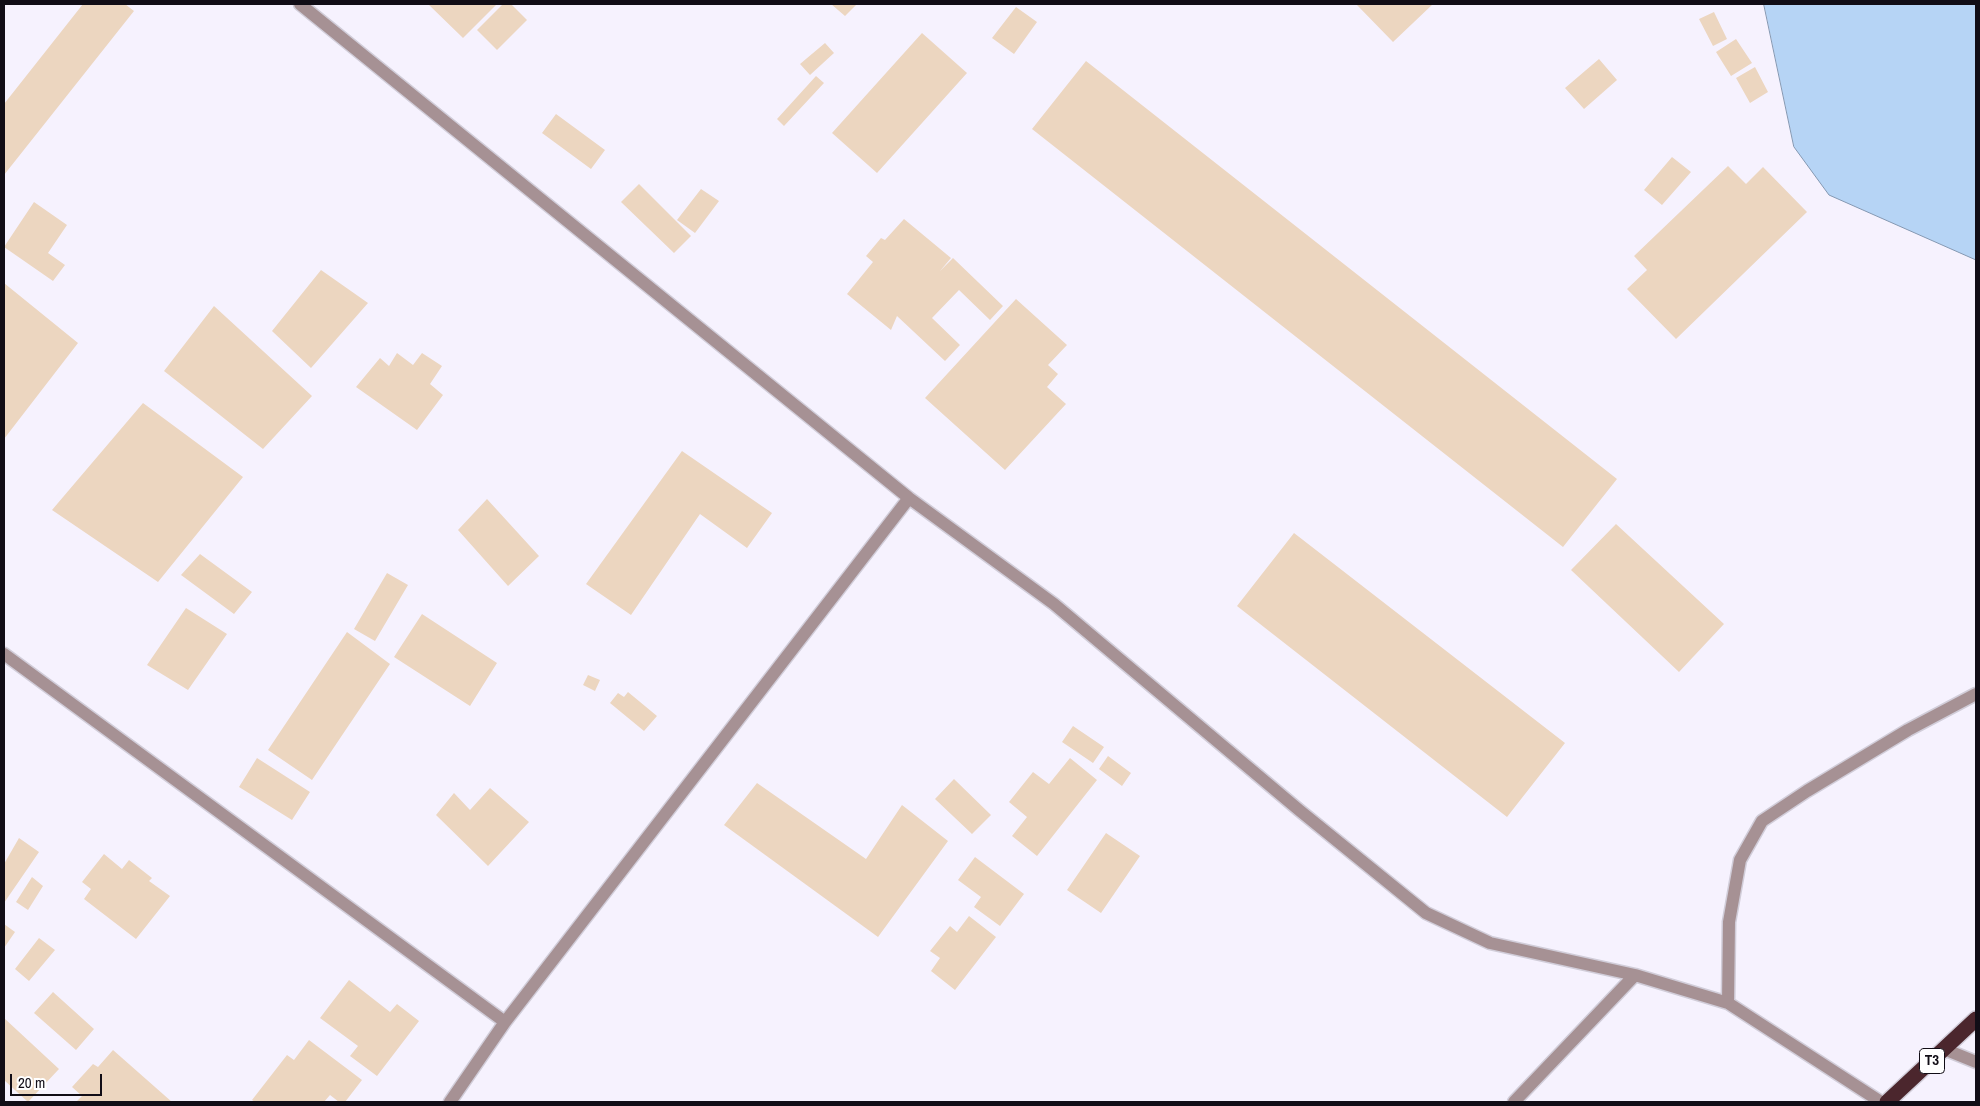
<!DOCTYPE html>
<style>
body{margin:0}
#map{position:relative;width:1980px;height:1106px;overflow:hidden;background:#f6f2fe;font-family:"Archivo Narrow",sans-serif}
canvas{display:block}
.frame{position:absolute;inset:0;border:5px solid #110d16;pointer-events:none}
.scale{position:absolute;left:10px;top:1074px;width:92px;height:22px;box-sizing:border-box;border:2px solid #110d16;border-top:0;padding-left:6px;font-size:15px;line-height:18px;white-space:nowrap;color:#110d16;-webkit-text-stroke:4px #fff;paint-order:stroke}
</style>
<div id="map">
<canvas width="1980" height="1106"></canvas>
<div class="frame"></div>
<div class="scale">20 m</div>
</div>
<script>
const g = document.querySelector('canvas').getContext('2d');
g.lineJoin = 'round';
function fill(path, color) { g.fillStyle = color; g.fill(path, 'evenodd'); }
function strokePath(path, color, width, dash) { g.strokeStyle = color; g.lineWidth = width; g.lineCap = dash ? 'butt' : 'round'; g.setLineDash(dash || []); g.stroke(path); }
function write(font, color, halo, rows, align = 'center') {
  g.font = font + ' "Archivo Narrow",sans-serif'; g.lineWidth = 4.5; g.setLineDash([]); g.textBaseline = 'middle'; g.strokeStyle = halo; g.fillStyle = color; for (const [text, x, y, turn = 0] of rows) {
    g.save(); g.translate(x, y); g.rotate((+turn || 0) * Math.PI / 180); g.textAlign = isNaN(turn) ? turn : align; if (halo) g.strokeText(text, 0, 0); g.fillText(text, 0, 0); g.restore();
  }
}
const water = new Path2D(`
 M1764 4H1976V260L1829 195 1794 147Z`);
fill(water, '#b6d4f5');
strokePath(water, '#8498b2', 1);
fill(new Path2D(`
 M83 4H125L134 11 4 175V104Z
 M428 4H497L463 38Z
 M503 4H511L527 20 497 50 477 30Z
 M831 4H857L845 16Z
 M1356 4H1433L1393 42Z
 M1016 7 1037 22 1014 54 992 38Z
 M1714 12 1727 39 1713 46 1699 19Z
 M922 33 967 73 877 173 832 133Z
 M1736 39 1752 63 1731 76 1716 52Z
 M825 43 834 53 810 75 800 64Z
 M1599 59 1617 80 1584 109 1565 88Z
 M1086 61 1617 479 1563 547 1032 129Z
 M1755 67 1768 92 1750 103 1736 78Z
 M816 76 824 83 784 126 777 119Z
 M556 114 605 150 591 169 542 133Z
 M1672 157 1691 172 1662 205 1644 190Z
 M1728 166 1746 184 1763 167 1807 212 1676 339 1627 289 1647 270 1634 256Z
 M639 184 691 236 674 253 621 202Z
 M701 189 719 201 695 233 677 220Z
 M34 202 67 225 48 253 65 265 53 281 4 247Z
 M904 219 951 258 940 271 953 258 1003 306 990 320 959 290 932 318 960 345 945 361 897 316 891 330 847 294 873 262 866 256 881 238 885 240Z
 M321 270 368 303 311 368 272 331Z
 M4 283 78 343 4 439Z
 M1016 299 1067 345 1048 365 1058 374 1047 387 1066 404 1005 470 925 398Z
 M214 306 312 396 263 449 164 371Z
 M397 353 413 365 422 353 442 366 430 384 443 395 417 430 356 387 380 358 389 366Z
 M143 403 243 477 158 582 52 510Z
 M682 451 772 513 747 548 700 514 631 615 586 584Z
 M487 499 539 556 508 586 458 530Z
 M1616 524 1724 624 1679 672 1571 570Z
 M1294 533 1565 743 1507 817 1237 606Z
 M200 554 252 592 234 614 181 575Z
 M387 573 408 585 375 641 354 629Z
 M186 608 227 634 188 690 147 665Z
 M422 614 497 663 470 706 394 657Z
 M347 632 390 664 312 780 268 750Z
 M588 675 600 680 595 691 583 685Z
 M628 692 657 716 644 731 610 703 618 693 624 697Z
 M1073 726 1104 747 1093 763 1062 742Z
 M1108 756 1131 773 1122 786 1099 769Z
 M257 758 310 792 292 820 239 787Z
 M1070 758 1097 780 1037 856 1012 836 1027 817 1009 802 1033 772 1049 784Z
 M954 779 991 815 972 834 935 799Z
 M757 783 866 859 902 805 948 841 878 937 724 825Z
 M490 788 529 822 488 866 436 815 454 793 470 810Z
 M1106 833 1140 856 1101 913 1067 890Z
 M19 838 39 852 4 903V864Z
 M104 854 122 869 129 860 152 878 149 881 170 896 136 939 84 899 91 889 82 882Z
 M975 857 1024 894 1000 926 974 907 981 897 958 880Z
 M32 877 43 886 28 910 16 902Z
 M969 916 996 937 955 990 931 971 940 958 930 951 950 926 957 932Z
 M4 924 15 932 4 948Z
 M39 938 55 950 29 981 15 969Z
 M349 980 390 1012 397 1004 419 1021 377 1076 350 1056 358 1046 320 1018Z
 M53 992 94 1029 76 1050 34 1013Z
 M4 1018 59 1069 28 1102 4 1080Z
 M309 1040 362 1080 345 1102H339L330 1095 324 1102H255L252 1100 287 1055 294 1060Z
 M113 1050 172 1102H76L82 1096 72 1087 93 1064 98 1067Z`), '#ecd6c0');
const minor = new Path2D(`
 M300 4 909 498 1054 604 1299 810 1426 913 1490 943 1635 975 1728 1003 1881 1102
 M4 654 505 1022
 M1728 1003 1729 922 1740 860 1762 821 1807 791 1908 730 1976 694
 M1944 1049 1976 1062
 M450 1102 505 1022 909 498
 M1514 1102 1635 975`);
const highway = new Path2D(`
 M1887 1102 1976 1019`);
strokePath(minor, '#d1cdd9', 15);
strokePath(highway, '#d1cdd9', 18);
strokePath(minor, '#a69194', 12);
strokePath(highway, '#4b262d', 15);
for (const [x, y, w] of [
 [1932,1061,25]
]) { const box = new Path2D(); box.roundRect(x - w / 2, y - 12.5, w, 25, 4); g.fillStyle = '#fff'; g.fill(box); strokePath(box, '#110d16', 1); }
write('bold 15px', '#110d16', null, [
 ["T3",1932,1061]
]);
</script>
